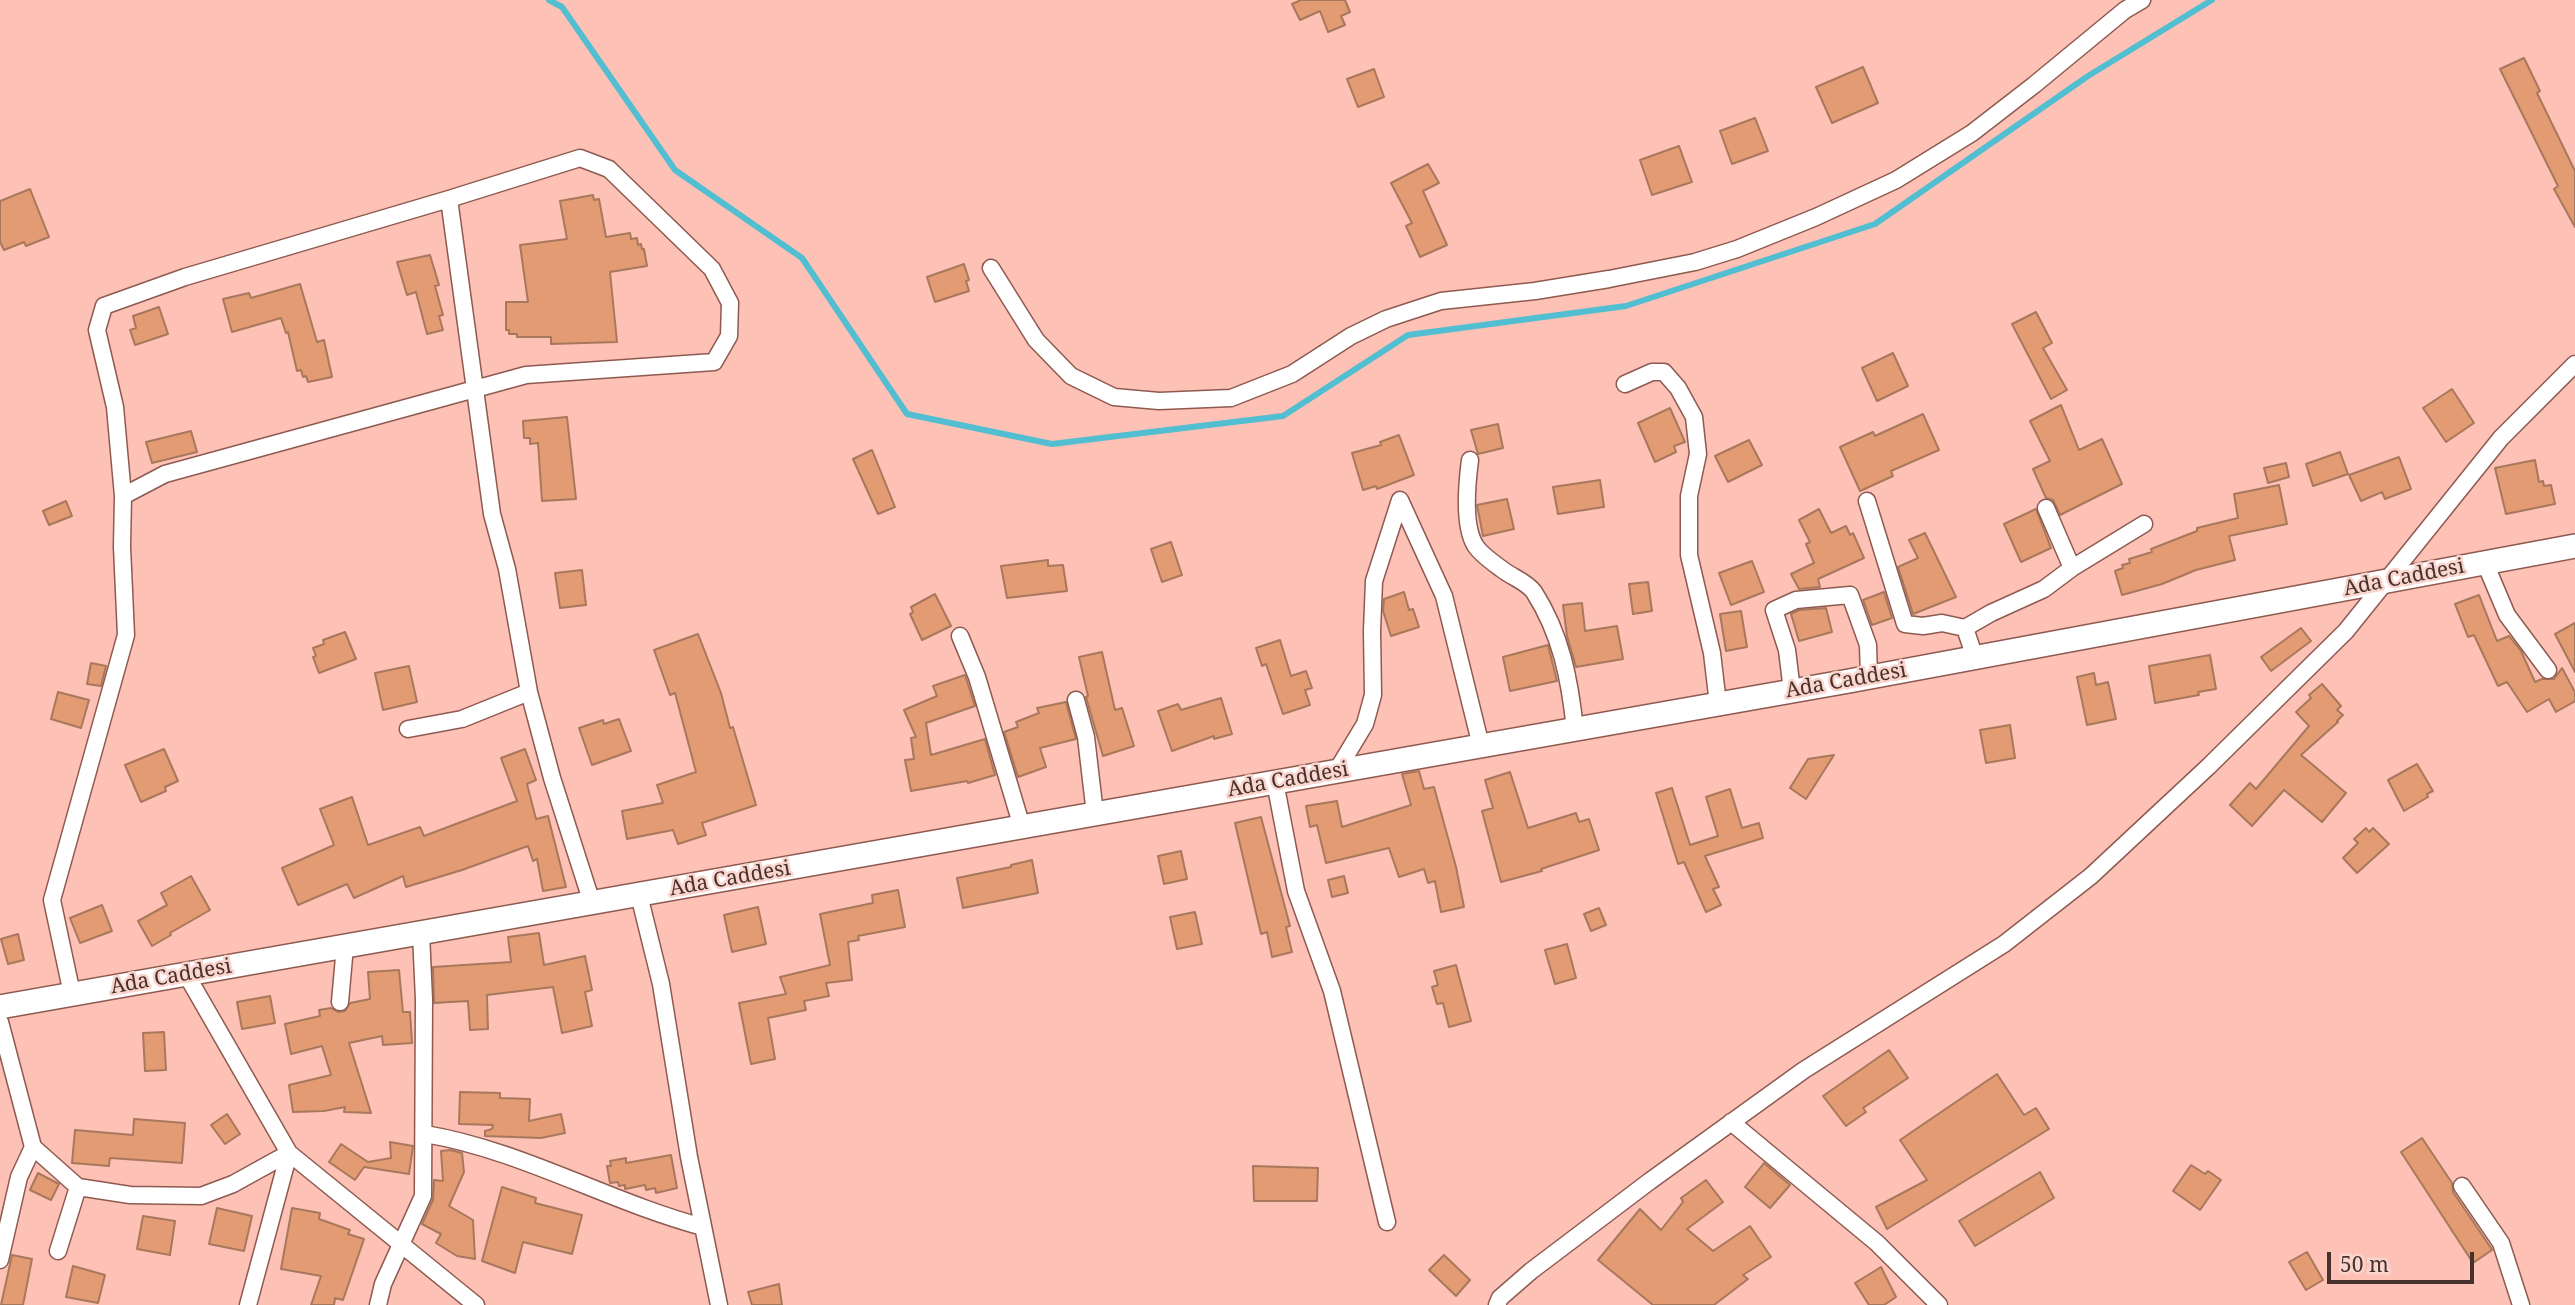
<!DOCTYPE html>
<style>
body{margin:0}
#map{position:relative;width:2575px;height:1305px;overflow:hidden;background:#fdc1b6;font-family:"Noto Serif",serif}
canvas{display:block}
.scale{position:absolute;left:2327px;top:1252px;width:147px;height:32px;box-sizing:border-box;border:4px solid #48312c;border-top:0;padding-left:9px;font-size:21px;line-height:24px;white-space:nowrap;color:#48312c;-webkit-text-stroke:5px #fad5ce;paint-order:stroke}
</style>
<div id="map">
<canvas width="2575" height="1305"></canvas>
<div class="scale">50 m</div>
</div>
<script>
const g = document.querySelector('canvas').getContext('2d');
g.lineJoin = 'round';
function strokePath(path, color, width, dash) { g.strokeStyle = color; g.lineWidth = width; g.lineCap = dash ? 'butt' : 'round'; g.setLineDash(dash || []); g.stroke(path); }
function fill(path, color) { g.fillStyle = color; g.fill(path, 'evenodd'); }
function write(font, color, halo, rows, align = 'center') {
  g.font = font + ' "Noto Serif",serif'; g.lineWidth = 5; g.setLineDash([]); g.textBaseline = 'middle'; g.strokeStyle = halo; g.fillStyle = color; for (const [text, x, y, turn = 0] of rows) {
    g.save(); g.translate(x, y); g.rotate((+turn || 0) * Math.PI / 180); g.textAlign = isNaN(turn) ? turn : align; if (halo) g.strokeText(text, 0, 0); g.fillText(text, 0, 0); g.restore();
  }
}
strokePath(new Path2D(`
 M549 0 562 7 675 170 802 258 907 414 1052 444 1283 416 1408 335 1626 306 1875 224 2088 76 2212 0`), '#51bed1', 6);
const building = new Path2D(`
 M1301 0H1345L1350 12 1341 16 1345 25 1328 32 1320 11 1300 20 1292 4Z
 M2524 58 2540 91 2537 93 2575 171V227L2554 189 2558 186 2500 69Z
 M1863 67 1878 103 1832 123 1816 87Z
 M1374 69 1384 97 1358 107 1347 79Z
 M1755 118 1768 151 1732 164 1720 131Z
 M1679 146 1692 182 1652 195 1640 160Z
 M1428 164 1439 183 1423 191 1447 245 1420 257 1406 226 1412 223 1391 183Z
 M30 189 49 237 26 246 24 242 4 250 0 242V201Z
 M593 195 594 200 599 199 606 237 630 233 631 239 637 238 638 245 641 244 642 249H644L647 266 610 272 617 342 551 344V337H517V334H509V330H506V302H528L520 245 567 239 560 201Z
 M430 255 439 285 435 286 443 315 439 316 443 330 427 334 416 292 407 295 397 262Z
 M964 264 969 280 966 281 969 291 935 302 927 277Z
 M300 284 317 342 324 340 332 377 308 382 306 376 303 377 301 370 297 371 288 332 286 333 281 318 232 332 223 299 249 293 251 298Z
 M159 307 168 334 135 345 130 330 136 328 133 316Z
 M2036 312 2052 343 2043 348 2067 390 2051 399 2012 324Z
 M1893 353 1908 386 1877 401 1862 368Z
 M2452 389 2474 423 2446 442 2423 408Z
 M2061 405 2079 450 2102 439 2122 484 2060 515 2053 500 2046 498 2033 469 2050 461 2030 421Z
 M1670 408 1685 442 1674 446 1676 452 1655 462 1638 423Z
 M1923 414 1939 450 1891 471 1893 476 1860 491 1840 447 1873 432 1875 436Z
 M567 417 576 499 542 501 538 443 530 444V438H524L523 421Z
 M1498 424 1503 448 1478 454 1471 430Z
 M191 431 197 452 152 463 146 442Z
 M1399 435 1414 475 1377 489 1376 486 1363 490 1352 453 1381 445 1380 442Z
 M1749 440 1762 465 1728 482 1715 456Z
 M872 450 895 507 878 514 853 459Z
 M2340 452 2348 474 2313 486 2306 464Z
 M2399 457 2411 489 2385 499 2382 492 2361 501 2349 475Z
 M2535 460 2539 482 2543 481 2544 486 2551 485 2555 504 2506 514 2495 468Z
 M2286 463 2289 477 2268 483 2264 468Z
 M1600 480 1604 507 1558 514 1553 487Z
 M2279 485 2287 524 2229 536 2235 560 2196 570 2162 584 2122 595 2115 571 2123 568 2122 565 2130 563 2129 559 2152 552 2151 549 2197 531V528L2238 518 2234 494Z
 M1507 499 1514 529 1483 536 1477 505Z
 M66 501 72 516 49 525 43 511Z
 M1819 509 1831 533 1846 526 1850 535 1853 533 1864 558 1818 579 1820 587 1799 589 1791 574 1814 563 1806 544 1810 542 1799 520Z
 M2036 509 2051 548 2021 562 2004 524Z
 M1925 533 1956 597 1913 614 1898 567 1918 558 1909 540Z
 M1171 542 1182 575 1162 582 1151 549Z
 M1048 560V566L1063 565 1067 591 1007 598 1001 566Z
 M1752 561 1764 592 1731 605 1719 573Z
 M582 570 586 605 560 608 555 573Z
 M1648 582 1652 611 1633 614 1629 584Z
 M1404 592 1409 610 1413 609 1419 627 1391 636 1383 611 1384 599Z
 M1884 592 1892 618 1872 625 1863 600Z
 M935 594 951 626 922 640 910 614 913 612 911 607Z
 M2479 595 2497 641 2509 636 2521 651 2535 682 2542 679H2554L2562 668 2575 692V701L2556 712 2549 699 2527 712 2507 682 2498 686 2474 635 2468 637 2455 604Z
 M1582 603 1585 631 1617 626 1623 659 1576 667 1567 636 1563 605Z
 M1826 608 1832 632 1799 641 1791 614 1799 610Z
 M1741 611 1747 647 1726 651 1720 614Z
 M2575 623V672L2555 634Z
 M2301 628 2311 641 2271 671 2261 657Z
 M345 632 356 659 319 673 313 657 316 656 313 648 324 644 323 640Z
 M698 634 721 693 730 728 733 727 756 805 702 823 706 835 678 844 673 830 627 839 622 811 663 803 657 785 696 772 675 693 670 695 654 650Z
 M1280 640 1291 676 1306 671 1312 688 1305 690 1310 705 1283 714 1266 664 1262 666 1256 648Z
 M1548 645 1557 681 1510 691 1503 657Z
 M1102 652 1115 710 1122 708 1134 746 1103 756 1086 697 1088 696 1079 657Z
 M2210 655 2216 689 2198 692 2199 695 2155 703 2149 666Z
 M91 663 106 666 101 686 87 684Z
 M409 666 417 702 383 710 375 673Z
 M2094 673 2096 685 2108 682 2116 719 2087 725 2077 677Z
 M965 675 975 706 926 723 931 755 985 739 995 775 968 783 967 781 911 791 905 760 914 759 911 738 916 737 904 710 937 696 933 686Z
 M2322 684 2341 706 2337 710 2343 715 2337 721 2338 722 2301 755 2346 793 2322 822 2284 790 2252 826 2230 805 2250 783 2256 789 2309 726 2296 712 2311 698 2309 695Z
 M58 692 89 700 81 728 51 719Z
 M1221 698 1232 734 1214 739V736L1172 751 1158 711 1178 704 1181 710Z
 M1066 702 1076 739 1040 748 1046 767 1018 777 1004 732 1018 727 1016 722 1039 713 1037 708Z
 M619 719 631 751 592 765 579 728 603 720 604 724Z
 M2010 725 2015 758 1986 763 1980 730Z
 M164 749 178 781 165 787 166 791 141 802 125 765Z
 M525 749 536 780 527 784 536 819 548 816 566 887 543 891 537 859 533 861 528 846 462 870 406 887 403 876 354 898 347 884 298 905 282 868 334 845 320 809 352 797 368 845 420 827 424 836 517 801 501 758Z
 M1834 755 1806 799 1790 788 1808 759Z
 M2417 764 2433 791 2427 794 2428 797 2404 811 2388 780Z
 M1419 771 1424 789 1434 787 1456 867 1464 907 1441 912 1435 881 1428 883 1424 869 1399 877 1389 848 1326 863 1317 825 1310 827 1306 806 1337 801 1342 827 1411 805 1402 774Z
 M1510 772 1528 828 1576 813 1579 822 1589 819 1599 850 1541 869 1542 871 1501 882 1482 811 1493 808 1485 780Z
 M1672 788 1690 845 1718 836 1706 797 1730 789 1742 828 1759 823 1763 838 1705 856 1719 887 1713 889 1721 905 1706 912 1684 862 1678 864 1656 793Z
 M1261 817 1290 926 1286 927 1292 952 1272 957 1267 932 1261 934 1235 823Z
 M2366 828 2369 832 2373 828 2389 844 2357 873 2343 858 2358 843 2354 839Z
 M1181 851 1187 879 1164 884 1158 856Z
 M1032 860 1038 893 963 908 957 878 1011 867V865Z
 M191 876 210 910 170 933 171 935 152 946 138 921 167 905 161 893Z
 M1344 876 1348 893 1332 897 1328 880Z
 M898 890 905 927 858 936 859 940 848 942 852 980 826 983 829 996 804 1001 806 1010 768 1018 775 1059 751 1064 739 1003 786 994 780 977 830 965 820 914 873 903 872 895Z
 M102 905 112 931 80 943 70 918Z
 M758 907 766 944 732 952 724 915Z
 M1599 908 1606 925 1591 931 1584 914Z
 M1195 912 1202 944 1177 949 1170 917Z
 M539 933 544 965 585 956 592 990 585 992 592 1026 562 1033 553 987 487 995 488 1029 470 1030 468 1001 434 1003 433 967 511 962 508 937Z
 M18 934 24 960 8 964 1 939Z
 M1567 944 1576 978 1555 984 1545 950Z
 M1456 965 1471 1021 1449 1027 1443 1003 1437 1004 1432 987 1438 985 1434 971Z
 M399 970 403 1012H410L412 1043 383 1045 382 1036 349 1043 371 1113 344 1112 345 1107 324 1111 293 1112 289 1085 331 1075 322 1046 291 1054 285 1024 320 1016 319 1010 331 1008 338 1012 345 1011 350 1003 370 999 368 972Z
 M270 996 275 1023 242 1029 237 1002Z
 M164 1032 166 1070 145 1071 143 1033Z
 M1889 1050 1908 1078 1863 1108 1866 1112 1846 1126 1823 1096Z
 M1997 1074 2024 1115 2036 1108 2049 1129 1887 1229 1876 1207 1927 1180 1900 1140Z
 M460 1092 500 1093V1098L530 1099 529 1121 561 1114 565 1133 541 1138 485 1136V1131L492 1129 493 1125 459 1124Z
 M227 1114 240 1134 225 1144 211 1125Z
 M134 1119 185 1123 182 1163 110 1158 109 1166 72 1163 75 1130 133 1135Z
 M2422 1138 2452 1183 2453 1192 2491 1248 2492 1250 2473 1263 2401 1152Z
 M390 1142 413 1146 409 1174 364 1167 355 1180 329 1162 341 1144 368 1162 391 1158Z
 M450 1150 462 1153 464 1172 449 1206 473 1220 475 1259 457 1256 436 1243 441 1234 422 1224 433 1200 434 1180 443 1181 441 1151Z
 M671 1155 677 1188 656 1193 655 1188 646 1190 645 1185 625 1189V1185L619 1186 618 1182 610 1183 607 1166H611L610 1161 626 1158V1163Z
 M1764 1163 1790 1185 1770 1208 1745 1187Z
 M2191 1165 2205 1174 2208 1171 2221 1180 2200 1210 2173 1191Z
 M1253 1166 1318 1168 1317 1201H1254Z
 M2040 1172 2054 1198 1975 1246 1959 1221Z
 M38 1173 59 1184 51 1200 30 1190Z
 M1706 1180 1723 1202 1687 1229 1713 1251 1750 1226 1771 1257 1743 1275 1748 1279 1714 1305H1653L1598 1260 1640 1209 1661 1230 1683 1202 1681 1198Z
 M502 1187 536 1198 535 1203 582 1215 572 1254 523 1242 515 1273 482 1261Z
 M217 1208 252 1216 244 1251 209 1244Z
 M292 1208 320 1213 319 1219 350 1230 348 1234 364 1239 343 1300 335 1298 334 1305H311L321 1276 281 1269Z
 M143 1216 175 1221 170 1255 137 1249Z
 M2307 1252 2323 1280 2306 1290 2289 1262Z
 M12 1255 32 1259 23 1305H1Z
 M1444 1255 1470 1280 1456 1296 1429 1270Z
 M73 1266 105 1275 98 1303 66 1297Z
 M1881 1267 1896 1297 1884 1305H1869L1855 1283Z
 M779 1284 782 1305H752L748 1292Z`);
fill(building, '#e29b72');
strokePath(building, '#a8785d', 2);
const minor = new Path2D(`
 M449 199 492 514 507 569 529 692 552 778 592 903
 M991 268 1036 340 1071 376 1114 397 1159 401 1231 398 1292 374 1351 336 1386 319 1441 301 1535 291 1609 279 1695 262 1737 249 1816 217 1896 180 1972 133 2034 85 2125 10 2142 0
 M1625 384 1652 372H1664L1678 388 1694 417 1698 454 1689 496V555L1712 653 1718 704
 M1470 460C1467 483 1463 525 1475 545 1480 554 1495 564 1503 570 1512 577 1527 582 1534 592 1561 634 1570 680 1575 730
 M1867 501 1905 624 1923 626 1942 623 1965 628 1975 658
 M2046 508 2072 568
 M2485 563 2507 615 2548 670
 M1965 628 1991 613 2044 589 2072 568 2144 524
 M960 636 977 677 1022 827
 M1792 691 1787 650 1774 610 1796 600 1850 595 1868 645 1869 677
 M1076 700 1086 737 1095 814
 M408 729 462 719 529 692
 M1336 772 1365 724 1373 695 1372 631 1374 581 1400 500 1444 596 1481 746
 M1275 782 1296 891 1332 991 1387 1222
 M639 895 661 984 689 1157 719 1305
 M186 974 289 1153 476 1305
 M72 994 52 900 126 635 122 547 123 496 115 407 97 330 104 306 185 277 449 199 580 158 609 169 712 269 730 303 729 336 714 362 526 375 165 474 123 496
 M340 1002 345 946
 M0 1022 33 1147 78 1187 130 1195 201 1196 233 1184 289 1153
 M1731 1122 1877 1243 1939 1305
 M425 1134C521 1150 609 1202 703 1227
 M2462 1186 2501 1243 2521 1305
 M58 1251 78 1187
 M0 1260 19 1177 33 1147
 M248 1305 289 1153
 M378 1305 383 1284 423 1196 424 1000 421 933
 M1497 1305 1500 1298 1531 1271 1650 1181 1804 1070 2004 944 2091 876 2209 766 2346 631 2501 438 2575 364`);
const secondary = new Path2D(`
 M0 1007 1849 681 2575 546`);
strokePath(minor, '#8e5a50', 19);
strokePath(secondary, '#8e5a50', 26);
strokePath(minor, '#fff', 16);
strokePath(secondary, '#fff', 23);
write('21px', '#48312c', '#fad5ce', [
 ["Ada Caddesi",2404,578,-11],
 ["Ada Caddesi",1846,681,-10],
 ["Ada Caddesi",1288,780,-10],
 ["Ada Caddesi",730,879,-10],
 ["Ada Caddesi",171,977,-10]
]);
</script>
